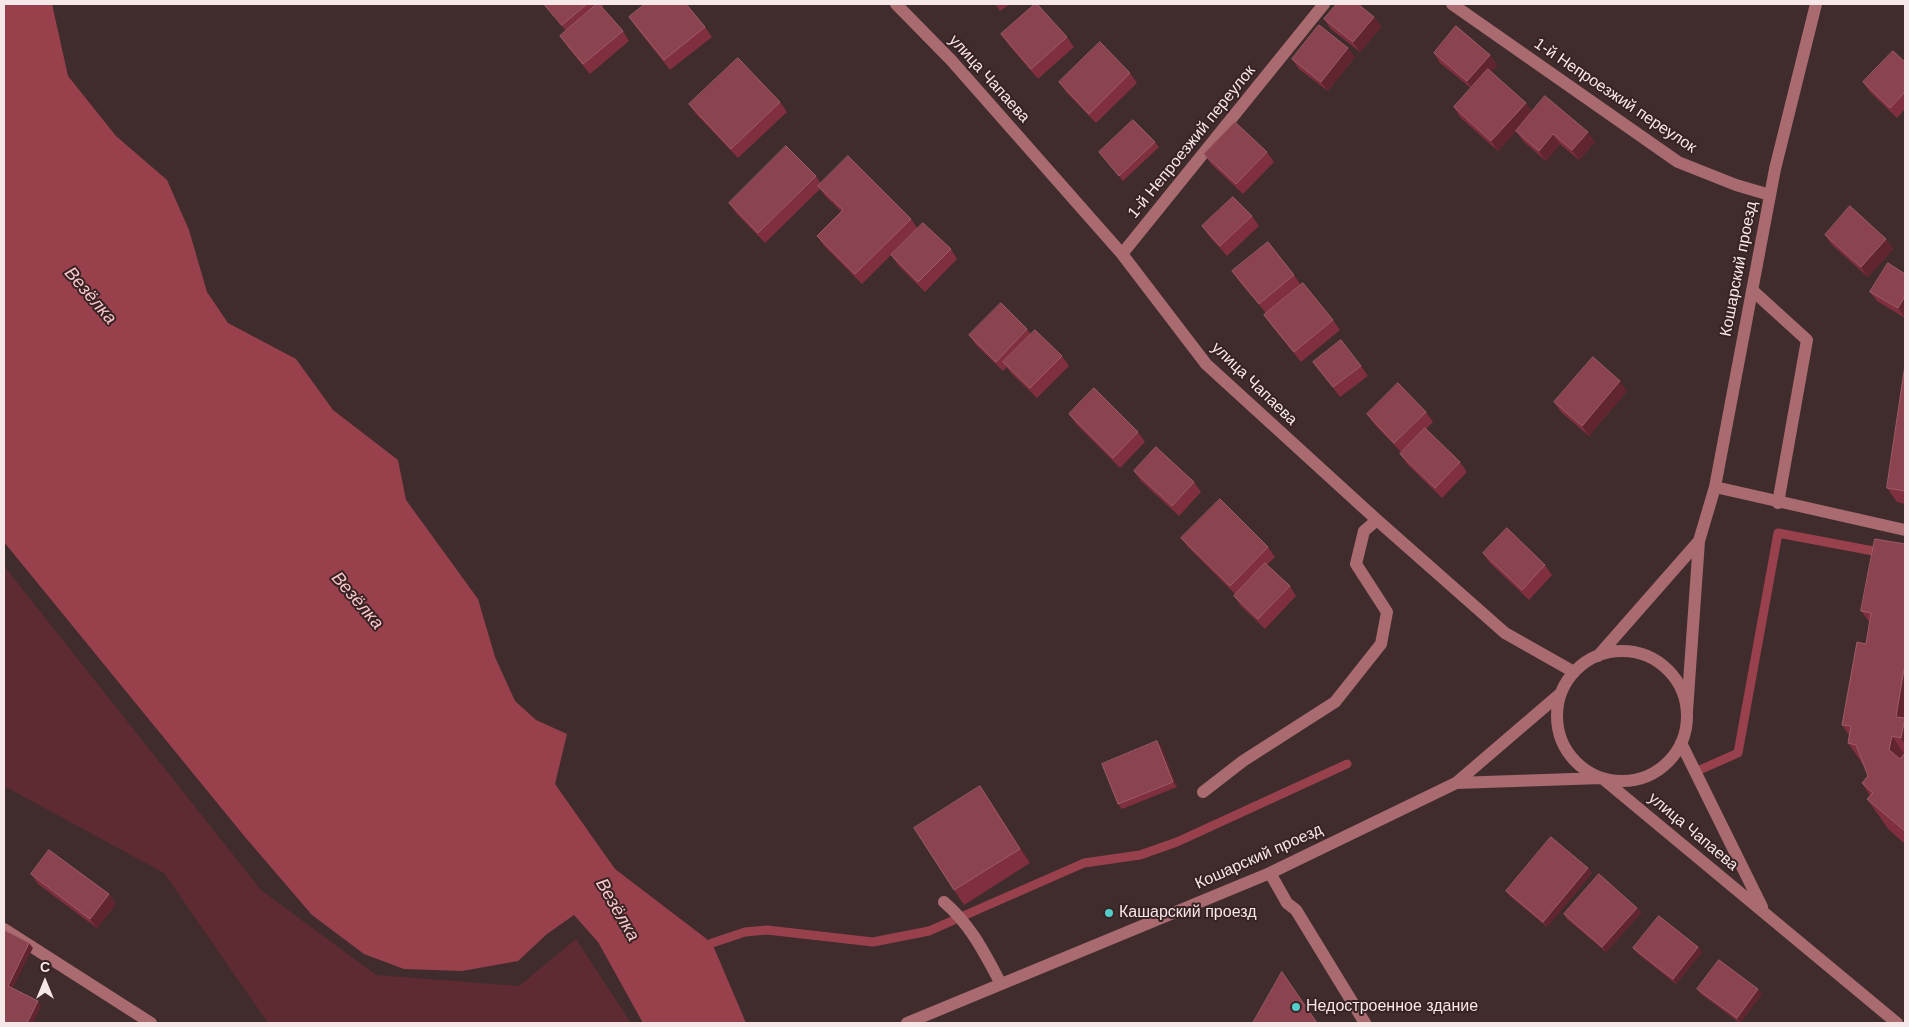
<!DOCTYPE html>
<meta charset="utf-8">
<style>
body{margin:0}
#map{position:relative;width:1909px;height:1027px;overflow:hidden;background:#412c2d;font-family:Arial,sans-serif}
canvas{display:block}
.frame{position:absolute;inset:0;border:5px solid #f6e7e8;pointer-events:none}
.north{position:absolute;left:20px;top:957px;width:50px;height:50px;-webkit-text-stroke:4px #372224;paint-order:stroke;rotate:0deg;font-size:14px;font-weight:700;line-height:20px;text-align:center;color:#f6e7e8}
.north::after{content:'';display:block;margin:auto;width:18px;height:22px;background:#f6e7e8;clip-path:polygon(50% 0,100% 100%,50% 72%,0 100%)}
</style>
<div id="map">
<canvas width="1909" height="1027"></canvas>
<div class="frame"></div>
<div class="north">С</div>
</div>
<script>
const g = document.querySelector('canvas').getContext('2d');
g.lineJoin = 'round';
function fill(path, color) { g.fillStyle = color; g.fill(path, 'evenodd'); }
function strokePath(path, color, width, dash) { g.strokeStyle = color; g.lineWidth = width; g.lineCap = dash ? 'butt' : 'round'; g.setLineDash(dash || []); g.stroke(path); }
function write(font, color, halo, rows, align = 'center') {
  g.font = font + ' Arial,sans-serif'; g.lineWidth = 4; g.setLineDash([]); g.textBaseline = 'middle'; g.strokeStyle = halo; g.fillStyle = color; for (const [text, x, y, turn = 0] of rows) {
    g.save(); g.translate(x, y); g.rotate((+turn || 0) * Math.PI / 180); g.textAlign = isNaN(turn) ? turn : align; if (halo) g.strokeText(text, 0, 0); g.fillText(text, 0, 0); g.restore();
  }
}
fill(new Path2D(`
 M4 566 261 890 376 975 519 986 576 939 631 1023H268L164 873 4 786Z`), '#5d2b31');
fill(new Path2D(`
 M4 4H52L68 76 116 136 167 180 189 230 207 292 228 323 296 359 333 410 398 460 406 500 478 599 495 657 515 701 536 720 567 734 555 784 615 869 712 943 746 1023H643L598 942 574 915 547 934 518 961 462 971 404 969 364 954 312 915 245 837 4 542Z`), '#98414d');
strokePath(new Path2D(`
 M1695 772 1738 753 1778 533 1905 557
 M712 943 745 932 767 930 873 942 929 931 1084 863 1140 855 1177 842 1347 764`), '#98414d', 9);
strokePath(new Path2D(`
 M896 4 951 60 1122 254 1206 364 1377 520 1505 633 1574 672
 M1452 4 1678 162 1736 185 1770 195
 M1122 254 1324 4
 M1752 290 1807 340 1778 503
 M1715 487 1905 530
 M1557 716a65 65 0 1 1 130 0a65 65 0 1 1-130 0Z
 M1598 656 1699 541
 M1687 711 1699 541 1715 487 1775 169 1816 4
 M1681 743 1762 907
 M1456 783 1602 778 1897 1023
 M1203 792 1243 761 1335 702 1381 644 1387 612 1356 564 1364 531 1377 520
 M1270 873 1287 903 1296 910 1365 1023
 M944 902C971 925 985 954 1001 984
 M4 929 151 1023
 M907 1023 1270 873 1456 783 1561 693`), '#a96b70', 12);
fill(new Path2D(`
 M544 4H602L604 6 602 7 623 31 629 41 590 74 567 46 560 36 566 31Z
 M995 4H1010L1000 11Z
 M629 17 705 27 712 37 670 70 636 27Z
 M1374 17 1381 27 1360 52 1331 29 1324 19Z
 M1001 34 1067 37 1074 47 1038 79 1008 44Z
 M1434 53 1490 55 1497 65 1491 72 1526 103 1532 112 1595 142 1579 160 1560 144 1546 161 1523 141 1516 131 1498 151 1460 117 1454 107 1471 88 1440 63Z
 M1355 57 1328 91 1299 69 1292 59Z
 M1905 62V109L1897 118 1870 92 1863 82Z
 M1130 73 1137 83 1096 123 1066 92 1059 82Z
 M780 102 787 112 738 158 696 114 689 104Z
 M1155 142 1159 147 1123 181 1099 152Z
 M1267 152 1274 162 1243 194 1211 164 1204 154Z
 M816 176 821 184 911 219 917 228 951 249 957 259 925 292 898 265 891 255 862 284 824 246 817 236 842 212 825 196 820 189 765 243 736 213 729 203Z
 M1252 216 1259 226 1227 256 1209 236 1202 226Z
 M1825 235 1886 239 1893 249 1868 277 1832 245Z
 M1232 271 1294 275 1301 285 1333 320 1340 330 1301 362 1271 325 1264 315 1266 313 1239 281Z
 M1905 274V318L1877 301 1870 292Z
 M1027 329 1031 334 1062 356 1069 366 1037 398 1010 372 1007 367 1003 371 976 345 969 335Z
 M1313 362 1361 366 1368 376 1340 397Z
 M1905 365V504L1897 502 1887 488Z
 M1627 391 1589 436 1561 412 1554 402Z
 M1426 412 1433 422 1426 429 1460 462 1467 472 1442 498 1407 464 1400 454 1401 452 1374 424 1367 414Z
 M1069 414 1138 432 1145 442 1120 468 1076 424Z
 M1134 471 1194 482 1201 492 1179 516 1141 481Z
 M1181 538 1268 547 1275 557 1267 565 1290 586 1296 596 1265 629 1241 606 1234 596 1235 594 1188 547Z
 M1905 544V844L1889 830 1867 799 1870 796 1862 783 1868 776 1865 767 1848 743 1849 735 1842 725 1866 644 1870 623 1861 611Z
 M1483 553 1545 565 1552 575 1529 600 1490 563Z
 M1161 746 1177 787 1122 809 1118 804Z
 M990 801 1030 863 964 905 954 890Z
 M1588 868 1592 873 1547 927 1510 896 1506 891Z
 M31 874 109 894 116 904 97 928 38 884Z
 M1637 908 1641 913 1606 952 1567 919 1564 914Z
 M1698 947 1702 952 1676 984 1637 953 1633 948Z
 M1697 989 1762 994 1740 1023 1701 994Z`), '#7f2f3e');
fill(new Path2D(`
 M1374 17 1381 27 1360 52 1353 42Z
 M1348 48 1355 57 1328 91 1321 82Z
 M1490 55 1497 65 1474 91 1467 81Z
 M1526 103 1533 113 1498 151 1491 141Z
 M1588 132 1595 142 1579 160 1572 150Z
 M1553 134 1560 144 1546 161 1539 151Z
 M1886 239 1893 249 1868 277 1861 267Z
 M1905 296V318L1898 308Z
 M1620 381 1627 391 1589 436 1582 426Z
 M1904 669 1905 670V744L1901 738 1896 717Z
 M1892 736 1905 755V773L1889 750Z
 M1157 741 1161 746 1177 787 1173 782Z
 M980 786 990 801 1030 863 1020 849Z
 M1588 868 1592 873 1547 927 1543 922Z
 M109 894 116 904 97 928 90 919Z
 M1637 908 1641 913 1606 952 1602 947Z
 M29 943 33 948 11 991 8 986Z
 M1698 947 1702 952 1676 984 1673 979Z
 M1758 989 1762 994 1740 1023 1737 1018Z
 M38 1001 41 1007 33 1023H27Z`), '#61252f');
const building = new Path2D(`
 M544 4H587L562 25Z
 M597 4H599L623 31 583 64 560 36Z
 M645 4H686L705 27 664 60 629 17Z
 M1035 4H1037L1067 37 1031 69 1001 34Z
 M1337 4H1358L1374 17 1353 42 1324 19Z
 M1319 25 1348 48 1321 82 1292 59Z
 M1456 26 1490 55 1467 81 1434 53Z
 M1100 42 1130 73 1089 114 1059 82Z
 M1893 51 1905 62V92L1890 108 1863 82Z
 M738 58 780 102 731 149 689 104Z
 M1488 69 1526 103 1491 141 1454 107Z
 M1545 96 1588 132 1572 150 1553 134 1539 151 1516 131Z
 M1133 120 1155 142 1119 176 1099 152Z
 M1235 122 1267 152 1236 184 1204 154Z
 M786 146 816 176 758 233 729 203Z
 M848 156 911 219 855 274 817 236 843 210 818 186Z
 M1233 197 1252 216 1220 246 1202 226Z
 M1850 206 1886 239 1861 267 1825 235Z
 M923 223 951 249 918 282 891 255Z
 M1268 242 1294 275 1259 304 1232 271Z
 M1888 263 1905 274V296L1898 308 1870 292Z
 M1303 283 1333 320 1294 352 1264 315Z
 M1001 303 1027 329 996 362 969 335Z
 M1035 330 1062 356 1030 388 1003 362Z
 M1341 340 1361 366 1333 387 1313 362Z
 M1593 357 1620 381 1582 426 1554 402Z
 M1905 365V491L1887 488Z
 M1398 383 1426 412 1394 443 1367 414Z
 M1094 388 1138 432 1113 458 1069 414Z
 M1425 428 1460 462 1435 488 1400 454Z
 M1156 447 1194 482 1172 506 1134 471Z
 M1220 499 1268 547 1230 586 1181 538Z
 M1507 528 1545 565 1522 590 1483 553Z
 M1875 539 1905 544V669H1904L1896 717 1905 718 1901 738 1892 736 1889 750 1900 759 1905 753V831L1867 799 1873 793 1862 783 1868 776 1856 745 1848 743 1851 726 1842 725 1857 642 1866 644 1871 613 1861 611Z
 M1265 563 1290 586 1258 619 1234 596Z
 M1157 741 1173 782 1118 804 1102 764Z
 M980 786 1020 849 954 890 914 828Z
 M1551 837 1588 868 1543 922 1506 891Z
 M49 850 109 894 90 919 31 874Z
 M1599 874 1637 908 1602 947 1564 914Z
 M1659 916 1698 947 1673 979 1633 948Z
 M4 930 29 943 8 986 38 1001 27 1023H4Z
 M1719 960 1758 989 1737 1018 1697 989Z
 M1282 972 1317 1023H1253Z`);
fill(building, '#8c4350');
strokePath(building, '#9c5c68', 1);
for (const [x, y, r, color] of [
 [1109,913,5,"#53cdcb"],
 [1296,1007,5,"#53cdcb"]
]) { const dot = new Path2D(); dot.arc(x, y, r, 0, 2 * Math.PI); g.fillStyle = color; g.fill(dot); strokePath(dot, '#372224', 2); }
write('16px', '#f6e7e8', '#372224', [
 ["улица Чапаева",989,79,48],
 ["1-й Непроезжий переулок",1615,96,34],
 ["1-й Непроезжий переулок",1192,142,-51],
 ["Кошарский проезд",1739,269,-79],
 ["улица Чапаева",1254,384,44],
 ["улица Чапаева",1693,832,40],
 ["Кошарский проезд",1259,857,-24]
]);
write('16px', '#f6e7e8', '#372224', [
 ["Кашарский проезд",1119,913],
 ["Недостроенное здание",1306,1007]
], 'left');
write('italic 18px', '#fac7ca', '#372224', [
 ["Везёлка",90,296,49],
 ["Везёлка",357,601,49],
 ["Везёлка",617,910,60]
]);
</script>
